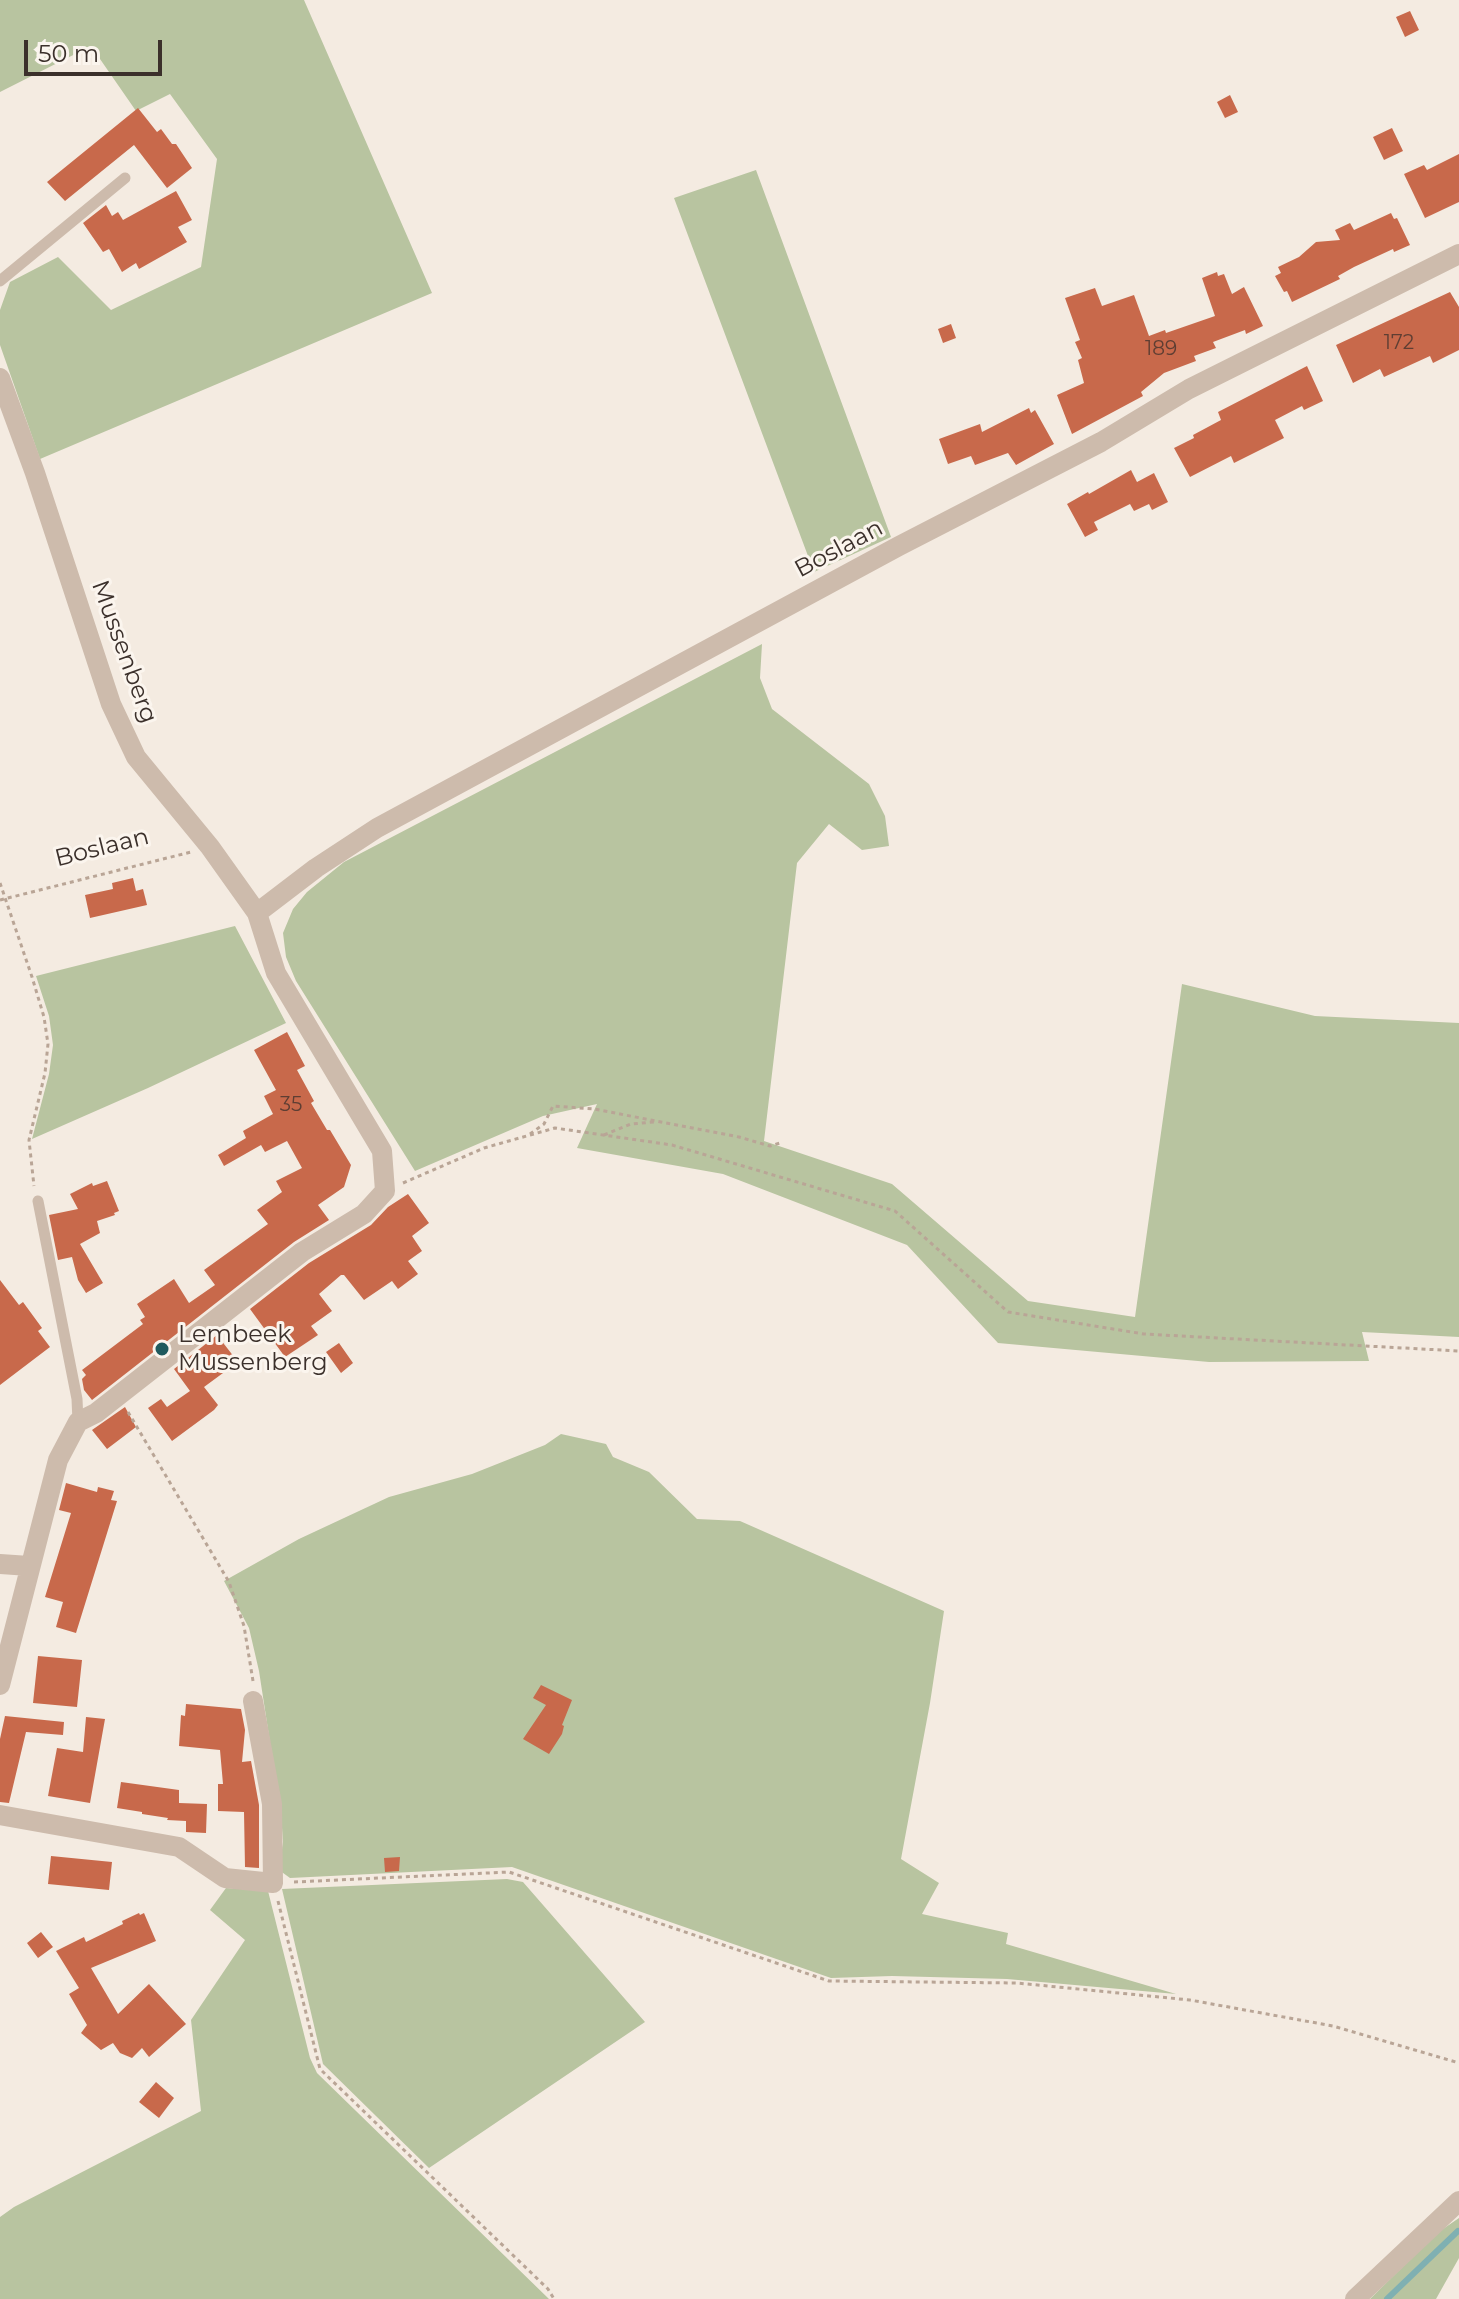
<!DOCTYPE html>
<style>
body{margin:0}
#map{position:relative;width:1459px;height:2299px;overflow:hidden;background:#f4ebe1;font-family:Montserrat,sans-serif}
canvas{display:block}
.scale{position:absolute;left:24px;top:40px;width:138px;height:36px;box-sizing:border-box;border:4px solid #3b302b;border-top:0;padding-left:10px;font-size:24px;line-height:28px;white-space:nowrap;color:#3b302b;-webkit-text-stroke:6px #fbf5ee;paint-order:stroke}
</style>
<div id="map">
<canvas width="1459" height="2299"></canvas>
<div class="scale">50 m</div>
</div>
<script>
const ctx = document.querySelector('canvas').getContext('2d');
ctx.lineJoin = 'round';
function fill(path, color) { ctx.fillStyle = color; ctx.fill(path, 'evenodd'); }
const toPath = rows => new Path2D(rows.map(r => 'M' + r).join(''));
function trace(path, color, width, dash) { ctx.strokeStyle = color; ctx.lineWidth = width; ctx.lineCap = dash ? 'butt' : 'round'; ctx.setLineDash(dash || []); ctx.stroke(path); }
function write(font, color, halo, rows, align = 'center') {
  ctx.font = font + ' Montserrat,sans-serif'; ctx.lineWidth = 6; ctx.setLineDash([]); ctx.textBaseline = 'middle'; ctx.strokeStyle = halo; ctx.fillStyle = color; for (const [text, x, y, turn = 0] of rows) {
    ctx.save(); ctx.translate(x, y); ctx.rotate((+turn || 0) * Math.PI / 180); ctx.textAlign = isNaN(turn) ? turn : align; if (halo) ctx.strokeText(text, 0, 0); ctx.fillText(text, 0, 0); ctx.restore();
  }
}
const green = toPath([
 [0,0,304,0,432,293,40,459,0,345,0,310,10,282,58,257,111,310,201,267,217,159,170,94,136,111,91,46,0,92],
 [756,170,891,537,814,572,674,198],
 [762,644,760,678,772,709,869,784,885,816,889,846,862,850,829,824,797,863,764,1141,892,1184,1028,1301,1135,1317,1182,984,1315,1016,1459,1023,1459,1337,1362,1332,1369,1361,1209,1362,998,1343,907,1245,723,1174,577,1148,597,1104,543,1116,415,1171,296,981,286,957,283,933,293,909,307,892,344,862],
 [235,926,286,1023,148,1088,32,1139,49,1074,53,1045,49,1016,36,976],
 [561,1434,606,1444,613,1457,649,1472,697,1519,740,1521,944,1611,930,1703,901,1859,939,1883,922,1914,1008,1933,1006,1944,1176,1994,1007,1979,892,1976,831,1978,512,1867,290,1878,279,1870,283,1842,281,1814,259,1671,249,1628,224,1581,299,1539,389,1497,472,1474,545,1445],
 [507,1879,523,1882,645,2022,429,2168,323,2064,282,1889],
 [226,1888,268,1891,310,2058,317,2073,549,2299,0,2299,0,2217,14,2207,201,2111,191,2020,245,1940,210,1910],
 [1459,2218,1459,2258,1436,2299,1370,2299,1437,2233]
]);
const stream = toPath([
 [1387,2299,1458,2231]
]);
const building = toPath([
 [1410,11,1419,30,1405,37,1396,17],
 [1230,95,1238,112,1225,118,1217,102],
 [138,108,157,132,161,129,172,144,176,144,192,168,167,188,134,145,65,201,47,182],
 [1392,128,1403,151,1384,160,1373,137],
 [1459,154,1459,202,1425,218,1404,174,1424,165,1427,170],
 [176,191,192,220,178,227,187,242,139,269,136,263,122,272,109,249,103,252,83,223,106,205,112,216,118,212,123,220],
 [1391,213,1394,219,1397,218,1410,245,1394,252,1393,249,1354,267,1338,276,1340,279,1292,302,1287,291,1284,292,1275,276,1281,273,1278,267,1299,257,1316,242,1340,240,1335,230,1350,223,1354,230],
 [1217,272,1218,276,1224,274,1232,294,1244,287,1263,326,1246,334,1245,330,1213,342,1216,348,1194,356,1196,361,1164,373,1141,392,1143,396,1072,434,1057,395,1084,383,1078,360,1082,358,1075,342,1080,340,1065,298,1095,288,1102,306,1134,295,1149,336,1165,330,1166,333,1215,316,1202,278],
 [1450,292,1459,307,1459,350,1433,363,1430,356,1384,377,1380,369,1353,383,1336,345],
 [951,324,956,338,943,343,938,329],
 [1307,366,1323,401,1304,410,1302,406,1275,420,1284,438,1234,463,1231,456,1190,477,1174,448,1194,438,1193,435,1221,420,1218,412],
 [1029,408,1031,413,1035,410,1054,444,1016,465,1008,453,975,465,971,456,948,464,939,439,980,424,982,432],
 [1131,470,1137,482,1154,473,1168,502,1152,510,1149,504,1134,511,1130,504,1094,522,1098,530,1085,537,1067,504,1088,492,1089,494],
 [133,878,136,891,143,889,147,905,90,918,85,895,113,889,112,883],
 [287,1032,305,1066,297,1070,314,1101,311,1103,327,1130,330,1130,351,1165,344,1187,318,1205,329,1220,294,1242,92,1400,84,1390,82,1379,86,1375,82,1370,143,1324,140,1320,145,1317,137,1304,174,1279,189,1303,215,1285,204,1270,268,1224,257,1210,282,1192,276,1181,302,1168,287,1141,265,1152,261,1145,224,1166,218,1155,246,1138,243,1131,273,1114,264,1096,276,1090,254,1050],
 [107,1181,119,1211,114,1213,115,1215,97,1221,100,1233,80,1244,103,1283,86,1293,78,1280,72,1257,58,1260,49,1215,78,1209,70,1194,92,1183,93,1186],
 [408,1194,429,1223,412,1236,422,1251,408,1261,418,1274,398,1289,392,1281,364,1300,344,1275,341,1275,319,1294,332,1311,311,1326,318,1335,285,1357,250,1309,309,1263,371,1225,388,1207],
 [0,1280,19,1305,23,1302,42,1328,38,1331,50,1347,0,1385],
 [217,1335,238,1362,204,1387,218,1405,214,1410,172,1441,148,1408,161,1399,167,1407,190,1391,174,1369],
 [339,1343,353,1363,341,1373,326,1352],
 [125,1407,136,1427,107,1449,92,1430],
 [66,1483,97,1492,98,1487,114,1491,111,1500,117,1501,76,1633,56,1627,63,1602,45,1597,71,1513,59,1510],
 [38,1656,82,1660,77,1707,33,1703],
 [541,1685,572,1700,562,1725,564,1726,562,1734,549,1754,523,1739,546,1705,533,1698],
 [186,1704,241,1709,245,1730,242,1762,251,1761,259,1805,259,1868,245,1867,244,1812,218,1811,218,1784,223,1784,220,1750,179,1746,181,1715,185,1716],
 [5,1716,64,1722,63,1735,26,1732,9,1803,0,1802,0,1739],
 [86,1717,105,1719,90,1803,48,1796,57,1748,83,1752],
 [121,1782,179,1790,179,1803,207,1804,206,1833,186,1832,186,1821,167,1820,168,1818,142,1814,142,1812,117,1808],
 [51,1856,112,1862,109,1890,48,1884],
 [400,1857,399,1871,385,1872,384,1858],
 [139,1913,140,1915,144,1913,156,1941,91,1968,118,2014,149,1984,186,2024,149,2057,142,2048,132,2058,120,2053,113,2043,101,2050,81,2033,87,2025,69,1994,79,1988,56,1951,84,1937,86,1942,123,1924,122,1921],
 [41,1932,53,1947,38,1958,27,1943],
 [156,2082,174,2098,159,2118,139,2102]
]);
const path = toPath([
 [0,883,32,977,44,1017,48,1044,45,1073,29,1140,34,1186],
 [0,900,191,852],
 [530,1134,544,1124,553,1106,594,1109,739,1137,770,1146,780,1143],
 [604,1135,631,1124,654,1122],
 [403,1183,484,1148,555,1128,672,1145,895,1211,1008,1312,1144,1334,1459,1351],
 [128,1412,229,1582,244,1626,253,1681],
 [294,1882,509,1872,829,1981,1017,1983,1190,2000,1333,2026,1459,2063],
 [278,1901,320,2069,548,2289,554,2299]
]);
const lane = toPath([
 [0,281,125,178],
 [38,1201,77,1399,78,1422]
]);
const street = toPath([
 [0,378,35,473,111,704,136,757,210,847,257,913,276,973,382,1151,385,1191,364,1214,302,1252,96,1413,78,1422,58,1460,0,1685],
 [257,913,316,868,377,828,899,546,1101,442,1189,389,1459,254],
 [0,1564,29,1566],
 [0,1815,179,1847,225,1878,273,1883,272,1804,253,1701],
 [1355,2299,1459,2201]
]);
const markers = [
 [162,1349,8,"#1f5a5e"]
];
const numberNames = [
 ["172",1399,343],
 ["189",1161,349],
 ["35",291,1105]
];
const streetNames = [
 ["Boslaan",839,549,-28],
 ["Mussenberg",124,652,70],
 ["Boslaan",102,848,-14]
];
const poiNames = [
 ["Lembeek",178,1335],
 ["Mussenberg",178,1363]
];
fill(green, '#b8c4a0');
trace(stream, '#7fb0b2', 6);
fill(building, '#c8694b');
trace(path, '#b9a596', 3, [4, 4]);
trace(lane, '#cdbbac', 11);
trace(street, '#cdbbac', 20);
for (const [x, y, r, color] of markers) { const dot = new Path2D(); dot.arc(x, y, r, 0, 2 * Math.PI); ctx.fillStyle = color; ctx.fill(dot); trace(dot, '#fbf5ee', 3); }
write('20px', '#5e3e33', null, numberNames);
write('24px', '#3b302b', '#fbf5ee', streetNames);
write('24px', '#3b302b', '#fbf5ee', poiNames, 'left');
</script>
